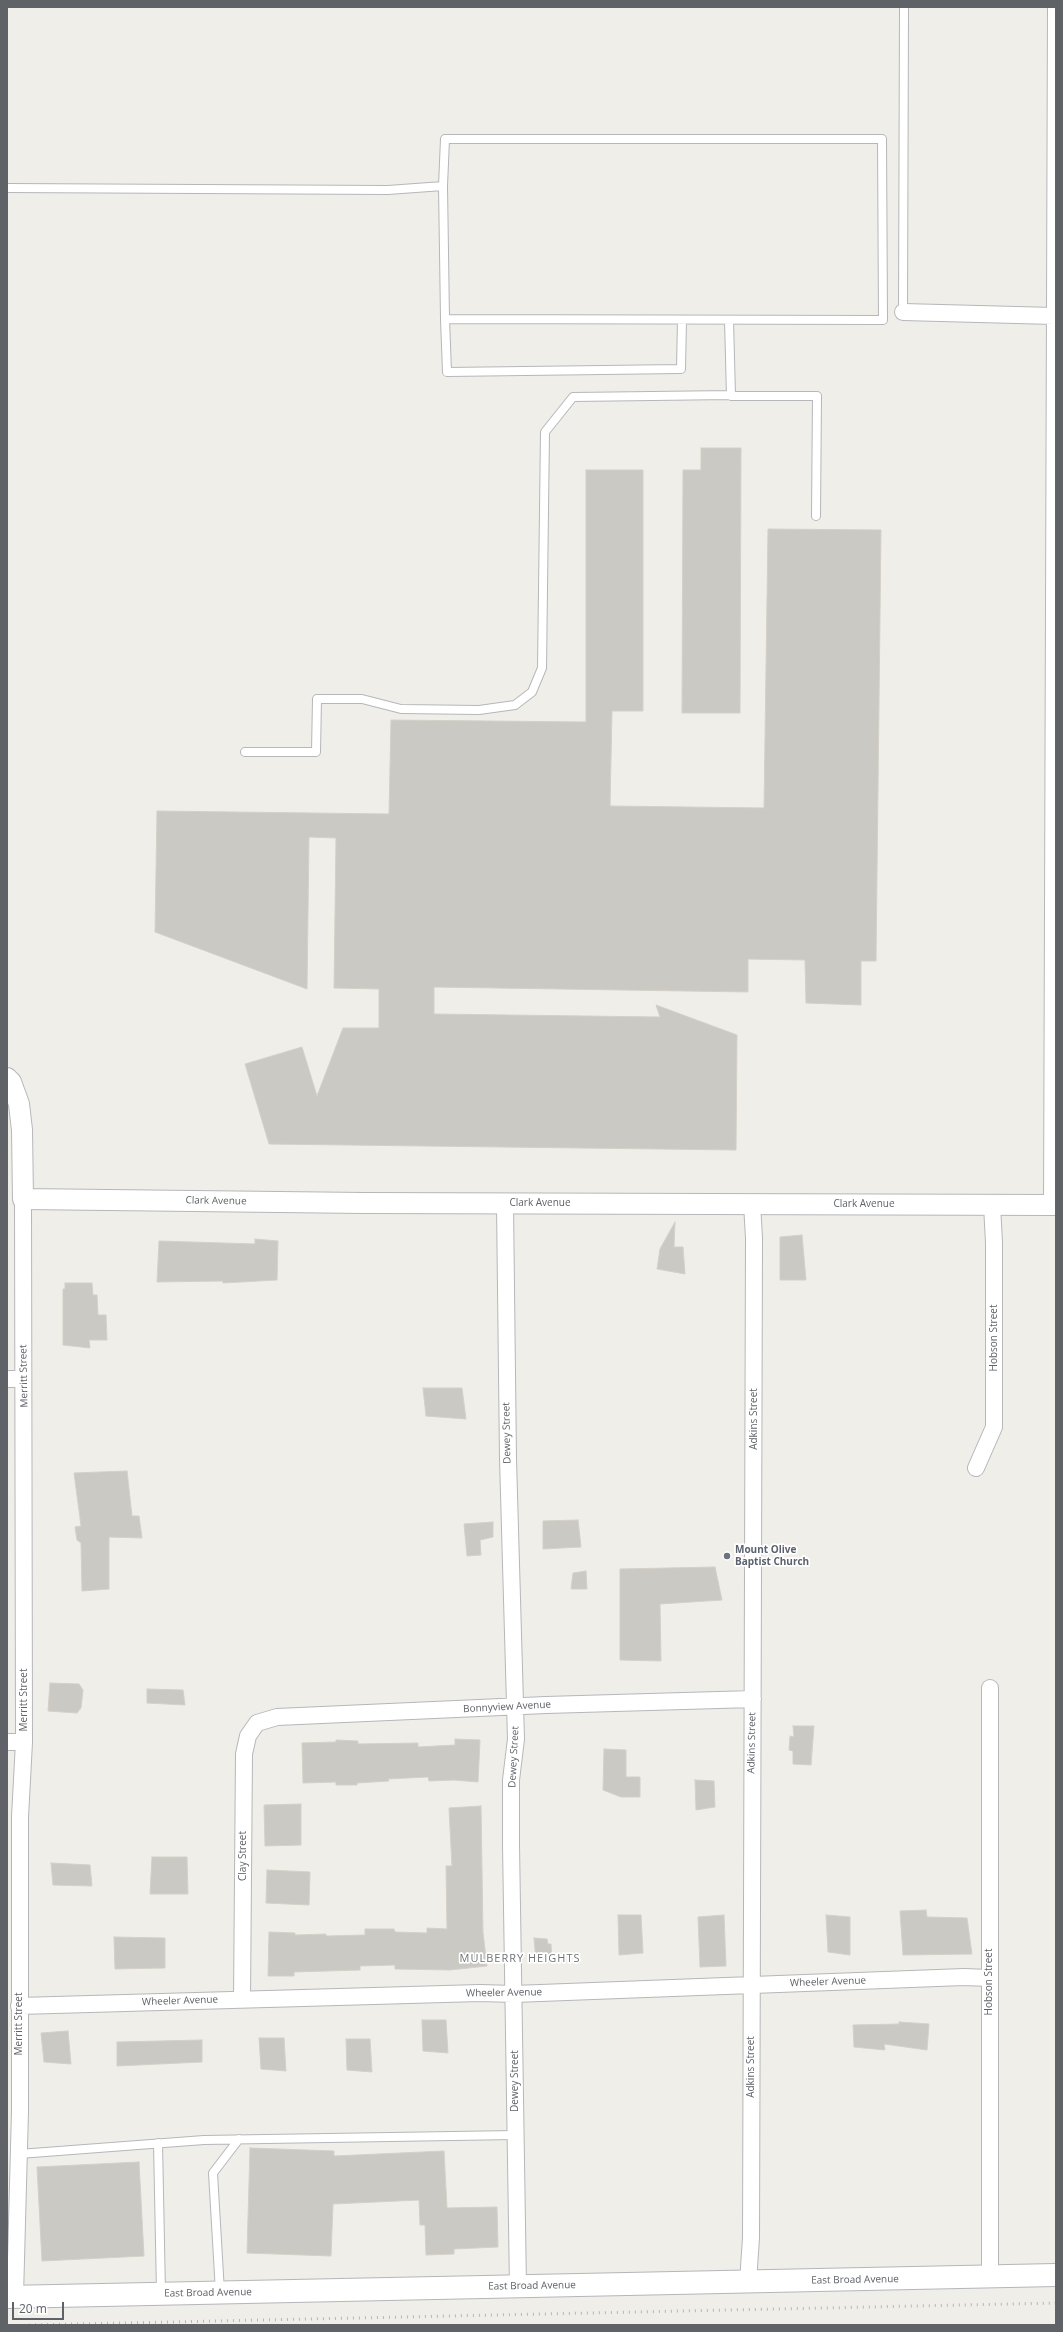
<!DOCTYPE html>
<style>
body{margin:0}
#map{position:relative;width:1063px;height:2332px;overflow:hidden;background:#f0eee8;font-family:"Open Sans",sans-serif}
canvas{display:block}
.frame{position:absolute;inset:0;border:8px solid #5f6267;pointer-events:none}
.scale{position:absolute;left:12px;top:2302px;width:52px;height:18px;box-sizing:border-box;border:2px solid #5f6267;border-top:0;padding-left:5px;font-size:12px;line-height:14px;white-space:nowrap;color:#5f6267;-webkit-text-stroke:3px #fff;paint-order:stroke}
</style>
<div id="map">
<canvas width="1063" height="2332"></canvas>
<div class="frame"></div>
<div class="scale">20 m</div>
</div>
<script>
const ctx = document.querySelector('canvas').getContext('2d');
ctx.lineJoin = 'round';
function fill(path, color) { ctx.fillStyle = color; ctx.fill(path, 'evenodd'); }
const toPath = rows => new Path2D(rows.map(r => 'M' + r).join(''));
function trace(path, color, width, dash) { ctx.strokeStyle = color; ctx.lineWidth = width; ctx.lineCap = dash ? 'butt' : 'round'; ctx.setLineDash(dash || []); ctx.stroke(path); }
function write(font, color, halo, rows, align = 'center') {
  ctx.font = font + ' "Open Sans",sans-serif'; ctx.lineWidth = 3.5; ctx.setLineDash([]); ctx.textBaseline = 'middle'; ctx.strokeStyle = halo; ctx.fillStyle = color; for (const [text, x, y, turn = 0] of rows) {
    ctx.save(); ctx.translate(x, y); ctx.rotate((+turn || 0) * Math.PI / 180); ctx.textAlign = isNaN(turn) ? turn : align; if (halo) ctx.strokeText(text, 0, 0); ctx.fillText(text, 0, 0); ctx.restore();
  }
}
const building = toPath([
 [701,448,741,448,740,713,682,713,683,470,701,470,701,448],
 [586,470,643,470,643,711,612,711,610,806,764,808,768,529,881,530,876,961,861,961,861,1005,806,1003,805,960,748,959,748,992,434,987,434,1014,660,1017,656,1005,737,1035,736,1150,269,1144,245,1064,302,1047,317,1096,343,1028,379,1028,379,989,334,988,336,838,309,837,307,989,155,932,157,811,389,814,391,720,586,722,586,470],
 [675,1222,674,1247,683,1247,685,1274,657,1269,660,1249,675,1222],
 [802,1235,806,1280,780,1280,780,1237,802,1235],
 [255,1239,278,1241,277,1280,223,1283,223,1281,157,1282,159,1241,255,1244,255,1239],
 [65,1283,92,1283,93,1295,97,1295,98,1315,106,1315,107,1340,89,1340,90,1348,63,1345,63,1289,65,1289,65,1283],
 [423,1388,462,1388,466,1419,426,1416,423,1388],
 [127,1471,132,1516,139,1516,142,1538,109,1537,109,1589,82,1591,81,1543,77,1540,75,1527,81,1526,74,1473,127,1471],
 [578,1520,581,1547,543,1549,543,1521,578,1520],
 [493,1522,493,1537,480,1540,481,1555,467,1556,464,1524,493,1522],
 [715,1567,722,1600,660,1604,661,1661,620,1660,620,1569,715,1567],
 [586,1571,587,1589,571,1589,573,1573,586,1571],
 [50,1683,79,1684,83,1690,81,1708,77,1713,48,1711,50,1683],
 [147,1689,183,1690,185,1705,147,1703,147,1689],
 [793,1726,814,1726,811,1765,793,1764,793,1751,789,1750,790,1736,794,1737,793,1726],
 [455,1739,480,1740,478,1782,454,1780,429,1781,428,1777,388,1779,389,1781,357,1783,357,1785,336,1785,336,1782,303,1783,302,1743,336,1742,336,1740,358,1741,358,1744,418,1743,418,1747,455,1745,455,1739],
 [604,1749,626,1750,626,1777,640,1777,640,1797,621,1797,603,1790,604,1749],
 [695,1780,714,1781,715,1807,696,1810,695,1780],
 [301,1804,301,1845,265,1846,264,1805,301,1804],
 [481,1806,483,1933,487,1966,450,1970,395,1969,395,1965,360,1966,360,1970,294,1972,294,1976,268,1976,269,1932,295,1933,295,1935,326,1934,326,1936,365,1935,365,1929,394,1929,395,1932,427,1933,427,1928,447,1929,446,1866,452,1866,449,1808,481,1806],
 [152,1857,187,1857,188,1894,150,1894,152,1857],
 [51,1863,90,1865,92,1886,53,1885,51,1863],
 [267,1870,310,1872,309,1905,266,1903,267,1870],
 [926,1910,927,1917,967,1918,972,1954,903,1955,900,1911,926,1910],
 [618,1915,641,1915,643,1953,619,1955,618,1915],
 [724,1915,726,1966,700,1967,698,1917,724,1915],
 [826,1915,850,1917,850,1955,828,1952,826,1915],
 [114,1937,165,1938,165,1968,115,1969,114,1937],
 [534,1938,547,1939,548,1944,551,1944,552,1962,536,1962,534,1938],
 [422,2020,446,2020,448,2053,423,2051,422,2020],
 [899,2022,929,2024,927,2050,884,2044,885,2050,854,2047,853,2025,899,2024,899,2022],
 [68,2031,71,2064,44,2062,41,2033,68,2031],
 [259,2038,284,2038,286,2071,261,2069,259,2038],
 [346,2039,370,2039,372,2072,347,2070,346,2039],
 [202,2040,202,2062,117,2066,117,2042,202,2040],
 [250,2148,334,2151,334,2156,444,2151,447,2208,497,2207,498,2247,454,2249,454,2254,426,2255,425,2225,420,2225,419,2200,333,2204,331,2256,247,2253,250,2148],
 [139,2162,144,2256,42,2261,37,2167,139,2162]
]);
const service = toPath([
 [7,188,388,190,443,186],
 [903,312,904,7],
 [445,319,883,320,882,139,445,139,443,186,445,319,447,372,681,369,682,320],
 [729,320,731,396,817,396,816,516],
 [245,752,316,752,317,699,362,699,401,709,479,710,515,705,532,692,542,668,545,432,573,397,731,395],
 [158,2143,161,2293],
 [19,2154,204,2140,515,2135],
 [220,2292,213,2173,239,2139]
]);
const minor = toPath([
 [903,312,1054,316],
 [505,1204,508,1459,516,1739,511,1780,511,1844,518,2287],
 [1052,1206,1056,7],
 [7,1379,23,1379],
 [976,1468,994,1427,994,1243,992,1205],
 [990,1688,990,2277],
 [7,1742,24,1742],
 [242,1999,244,1754,248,1736,257,1723,277,1717,546,1705,753,1699],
 [19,2006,480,1993,514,1994,964,1977,989,1978],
 [748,2282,751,2238,754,1238,752,1204],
 [15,2296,20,2111,20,1817,24,1742,23,1199]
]);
const tertiary = toPath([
 [7,1078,11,1082,19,1104,22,1130,23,1199,364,1203,1056,1205]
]);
const secondary = toPath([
 [7,2297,1056,2275]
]);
const rail = toPath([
 [29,2325,1056,2303]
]);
const markers = [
 [727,1556,4,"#6b7280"]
];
const streetNames = [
 ["Clark Avenue",216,1201,1],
 ["Clark Avenue",540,1203],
 ["Clark Avenue",864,1204],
 ["Hobson Street",994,1338,-90],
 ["Merritt Street",24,1376,-91],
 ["Adkins Street",754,1419,-90],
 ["Dewey Street",507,1433,-91],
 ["Merritt Street",24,1700,-90],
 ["Bonnyview Avenue",507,1707,-3],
 ["Adkins Street",752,1743,-89],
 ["Dewey Street",514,1757,-87],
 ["Clay Street",243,1856,-90],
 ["Wheeler Avenue",828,1982,-2],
 ["Hobson Street",989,1982,-90],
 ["Wheeler Avenue",504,1993,-1],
 ["Wheeler Avenue",180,2001,-2],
 ["Merritt Street",19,2024,-90],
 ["Adkins Street",751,2067,-90],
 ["Dewey Street",515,2081,-90],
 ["East Broad Avenue",855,2280,-1],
 ["East Broad Avenue",532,2286,-1],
 ["East Broad Avenue",208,2293,-1]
];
const worshipNames = [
 ["Mount Olive",735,1550],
 ["Baptist Church",735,1562]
];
const neighbourhoodNames = [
 ["MULBERRY HEIGHTS",520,1959]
];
fill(building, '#cbc9c4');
trace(building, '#d4d0c7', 1);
trace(service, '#b5b7bb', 10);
trace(minor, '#b5b7bb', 18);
trace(tertiary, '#b5b7bb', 22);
trace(secondary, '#b4b6bb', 24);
trace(service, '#fff', 8);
trace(minor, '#fff', 16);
trace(tertiary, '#fff', 20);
trace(secondary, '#fff', 22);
trace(rail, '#b5b6b7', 3, [1, 5]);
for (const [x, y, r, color] of markers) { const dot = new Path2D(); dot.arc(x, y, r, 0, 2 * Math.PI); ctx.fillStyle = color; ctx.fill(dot); trace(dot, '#fff', 1.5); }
write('10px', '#5f6267', '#fff', streetNames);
write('bold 10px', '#5b616d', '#fff', worshipNames, 'left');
ctx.letterSpacing = '1px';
write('11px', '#707478', '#fff', neighbourhoodNames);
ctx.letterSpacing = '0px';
</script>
